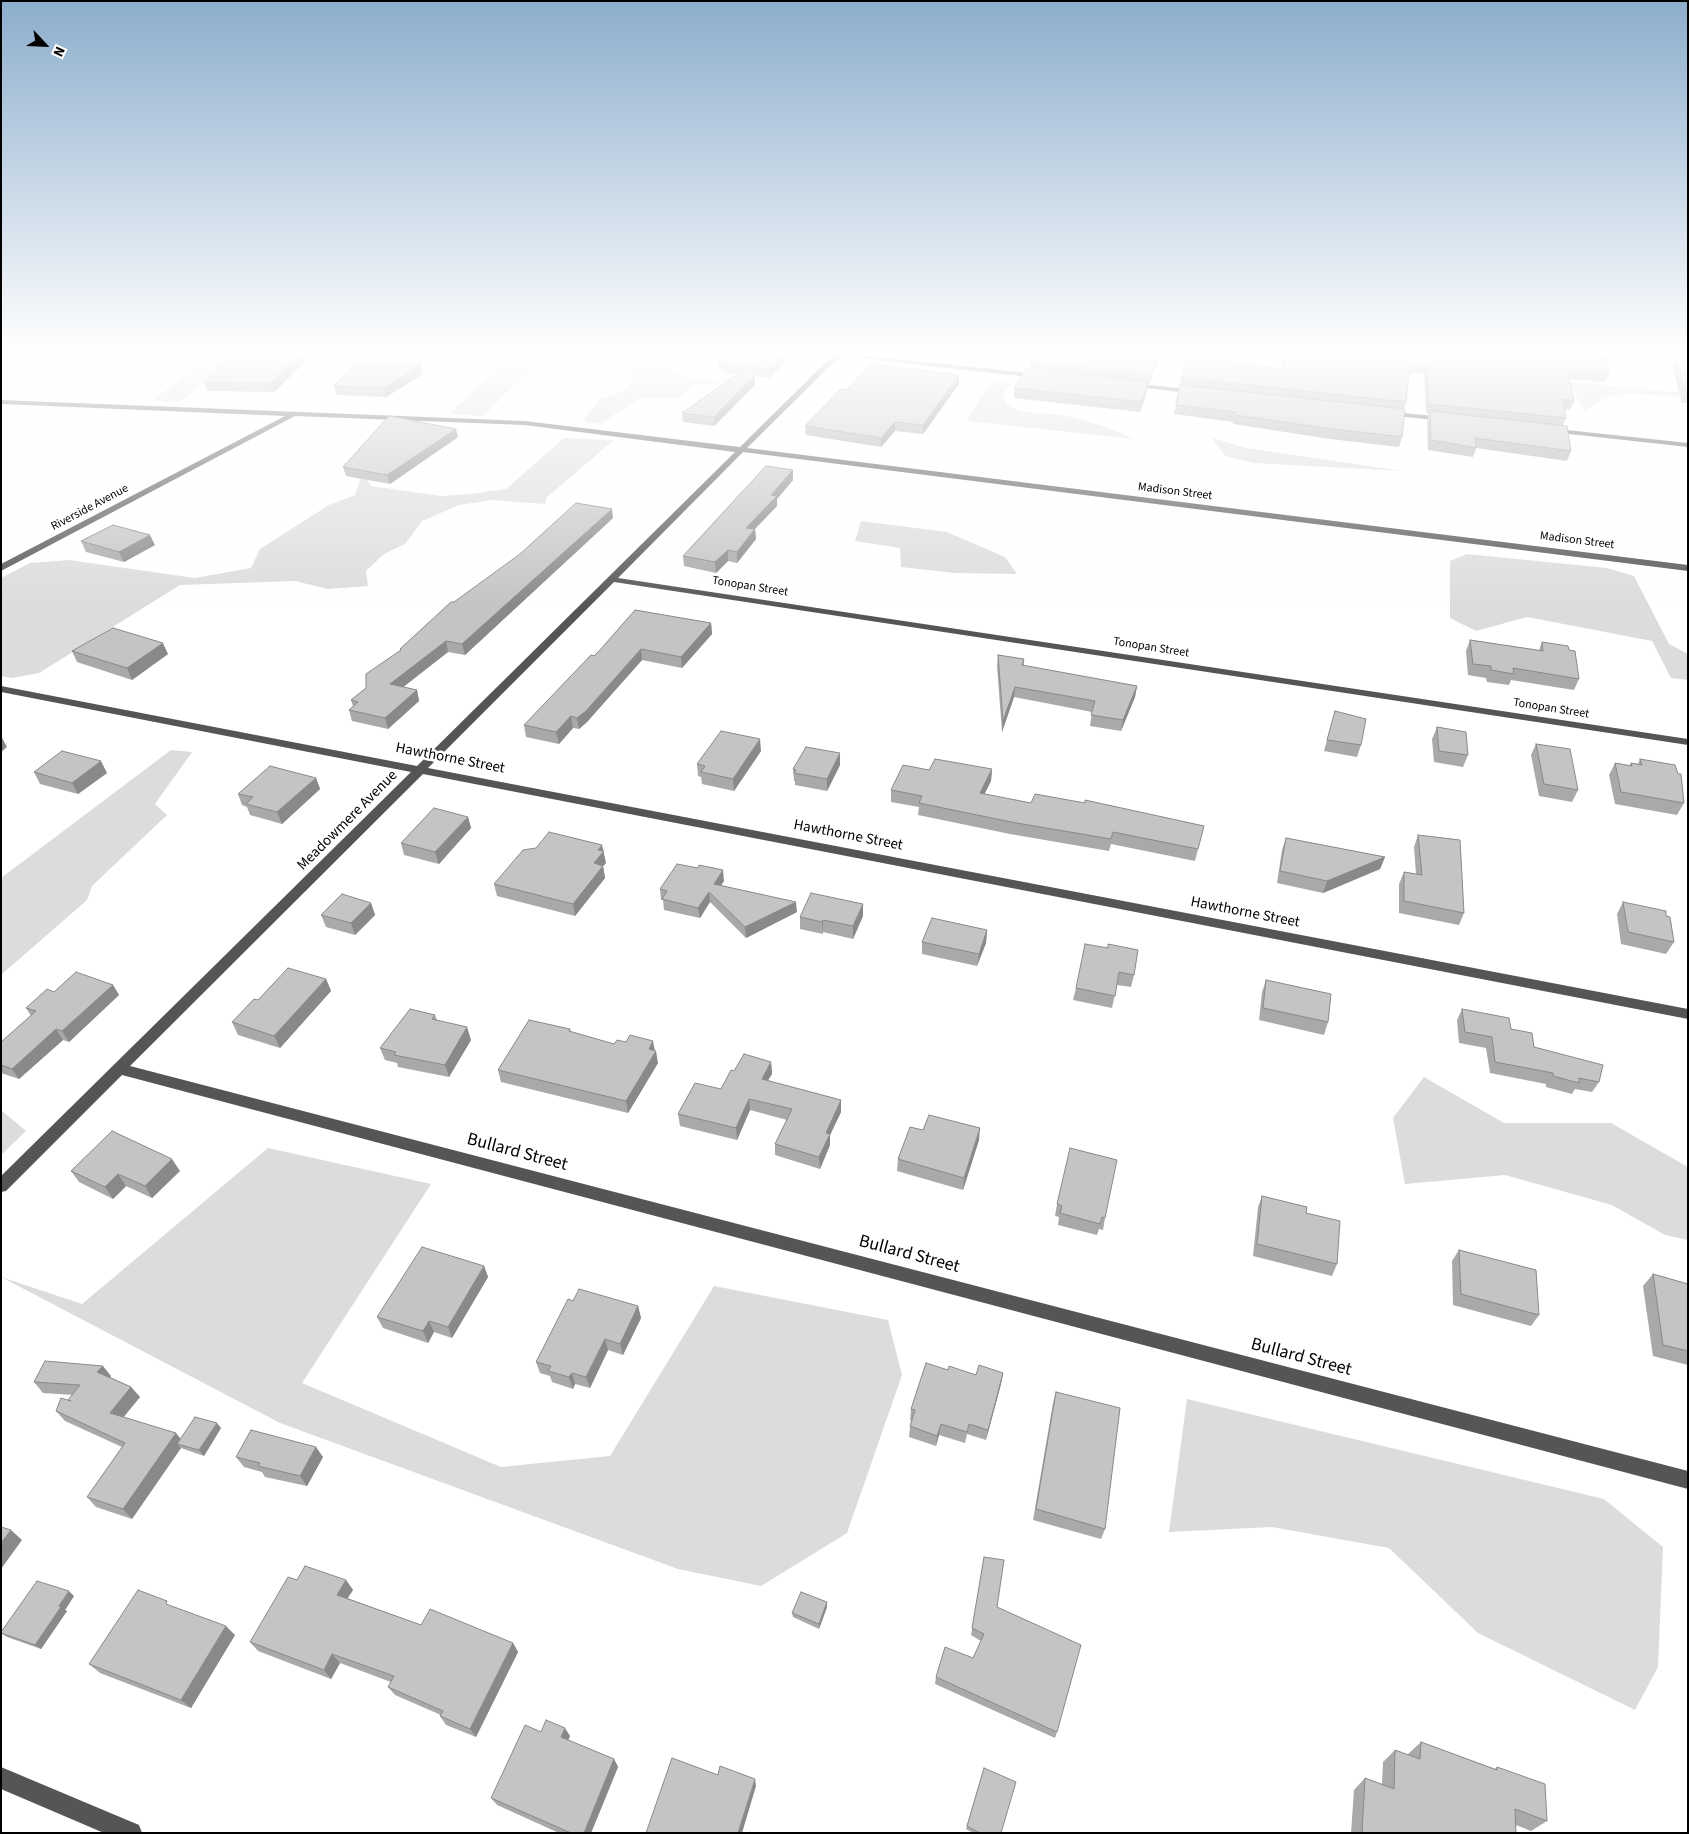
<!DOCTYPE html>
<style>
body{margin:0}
#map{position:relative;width:1689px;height:1834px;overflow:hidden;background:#fff;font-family:"Source Sans 3",sans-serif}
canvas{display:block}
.frame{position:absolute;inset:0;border:2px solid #000;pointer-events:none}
.north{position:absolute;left:20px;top:20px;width:50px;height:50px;-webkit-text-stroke:4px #fff;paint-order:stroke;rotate:115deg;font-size:14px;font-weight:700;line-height:20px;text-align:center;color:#000}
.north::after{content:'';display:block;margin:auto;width:18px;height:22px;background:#000;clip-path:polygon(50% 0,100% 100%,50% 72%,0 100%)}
</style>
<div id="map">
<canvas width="1689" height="1834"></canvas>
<div class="frame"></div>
<div class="north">N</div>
</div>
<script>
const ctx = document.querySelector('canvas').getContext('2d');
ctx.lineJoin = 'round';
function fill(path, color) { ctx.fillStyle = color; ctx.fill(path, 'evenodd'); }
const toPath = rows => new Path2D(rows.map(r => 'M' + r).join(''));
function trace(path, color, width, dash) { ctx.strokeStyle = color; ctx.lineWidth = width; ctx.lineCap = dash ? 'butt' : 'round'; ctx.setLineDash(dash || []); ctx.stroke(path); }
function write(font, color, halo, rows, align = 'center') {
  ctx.font = font + ' "Source Sans 3",sans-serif'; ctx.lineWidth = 5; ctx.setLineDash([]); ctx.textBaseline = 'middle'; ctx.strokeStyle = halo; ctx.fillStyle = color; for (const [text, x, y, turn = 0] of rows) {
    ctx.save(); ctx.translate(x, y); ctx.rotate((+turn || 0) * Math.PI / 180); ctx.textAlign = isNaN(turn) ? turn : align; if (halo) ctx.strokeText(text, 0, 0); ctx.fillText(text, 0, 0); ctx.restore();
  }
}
const green = toPath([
 [23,350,96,350,46,366,1,371,1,364],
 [149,350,345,350,366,353,357,366,346,368,337,360,242,351,182,401,164,402,154,399,216,353],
 [672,350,691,350,668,369,678,375,725,382,694,385,677,398,640,398,600,424,583,421,600,399,623,391,634,379,629,363,626,362,659,360],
 [874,350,1009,350,1002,367],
 [544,356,482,417,450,413,511,357],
 [991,380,1010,384,1003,394,1007,405,1023,412,1064,415,1104,426,1134,439,967,421],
 [1568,382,1688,393,1688,398,1628,393,1603,399,1585,411],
 [564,438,614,440,547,497,545,504,493,500,459,505,422,521,405,544,384,554,366,571,368,586,328,589,295,581,180,585,39,673,12,678,1,676,1,578,30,563,69,560,195,578,251,568,260,549,329,505,355,495,360,480,343,463,358,463,371,486,441,496,470,494,506,489],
 [1212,438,1246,448,1403,471,1253,463,1225,456],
 [861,521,947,532,1005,557,1017,574,955,573,901,567,900,548,855,541],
 [1467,554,1607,568,1634,576,1669,644,1688,654,1688,680,1671,678,1652,641,1527,617,1476,631,1450,618,1450,561],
 [171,750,192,752,155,804,167,815,92,886,87,900,1,975,1,878],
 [1424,1077,1504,1123,1611,1123,1688,1167,1688,1240,1665,1235,1612,1205,1505,1175,1405,1184,1393,1118],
 [1,1110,26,1131,1,1155],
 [268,1148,431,1184,302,1383,501,1467,610,1456,714,1286,888,1320,902,1375,847,1533,761,1586,678,1569,280,1423,1,1277,82,1304],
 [1187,1399,1604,1499,1663,1547,1658,1667,1635,1710,1478,1633,1389,1548,1272,1527,1169,1532]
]);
const minor = toPath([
 [838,350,845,350,843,353,1039,374,1042,376,1039,378,840,356,747,448,1688,565,1688,571,743,452,618,578,1688,739,1688,745,614,582,428,768,1688,1009,1688,1019,423,774,130,1066,1688,1471,1688,1489,122,1075,6,1191,1,1192,1,1176,411,772,1,692,1,686,417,766,735,452,525,425,295,416,1,571,1,564,285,416,1,404,1,400,525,421,740,447,838,350],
 [1662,350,1688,350,1688,354,1665,352,1662,350],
 [1131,383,1196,390,1199,392,1196,394,1129,386,1128,385,1131,383],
 [1384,411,1444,417,1448,419,1444,421,1387,415,1383,413,1384,411],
 [1548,428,1688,443,1688,447,1551,432,1547,430,1548,428],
 [1,1767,139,1825,142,1833,104,1833,1,1789,1,1767]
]);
const wall = toPath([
 [1026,350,1130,350,1158,353,1157,362,1149,384,1148,384,1147,391,1140,412,1014,398,1014,388,1029,369,1029,362,1033,356,1026,356],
 [1187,350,1234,350,1226,361,1282,369,1285,350,1607,350,1609,357,1606,365,1609,373,1605,382,1569,379,1574,401,1570,410,1564,409,1566,418,1563,425,1571,451,1567,461,1476,448,1473,457,1428,450,1427,421,1429,414,1426,413,1424,373,1409,373,1406,402,1404,409,1402,437,1399,447,1330,439,1233,424,1233,422,1174,414],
 [1683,350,1688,350,1688,403,1682,403,1672,366,1676,357,1682,357,1681,355],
 [303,352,306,361,274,392,207,391,204,382],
 [794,354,769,378,755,376,755,385,714,426,683,422,682,413,738,374,724,372,723,370,718,369,718,362],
 [421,365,423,374,386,397,337,395,334,386],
 [959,375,959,384,923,434,895,431,881,447,806,435,805,426,847,390],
 [458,437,390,484,346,476,343,467],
 [793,470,793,480,777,499,777,506,755,529,756,539,737,563,728,561,716,573,684,566,683,556],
 [613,518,465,655,448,652,403,687,417,690,419,701,388,729,352,721,349,710,353,706,351,700,366,688,400,651,400,649,454,602],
 [81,541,155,545,124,562,86,552],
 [711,623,712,634,682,668,642,660,587,722,579,729,573,728,559,744,526,737,524,725,594,656],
 [1470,640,1539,650,1542,642,1569,650,1579,679,1574,690,1511,680,1509,685,1487,682,1486,678,1468,675,1466,651],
 [72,651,168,654,132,680,77,662],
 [998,655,1024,659,1024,666,1137,686,1135,697,1121,731,1090,726,1092,712,1014,697,1002,732,997,666],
 [1335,711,1361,745,1357,757,1324,751],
 [1437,727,1468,755,1463,767,1434,762,1432,739],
 [1536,744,1578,790,1572,802,1539,796,1531,755],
 [761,751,734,791,702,784,701,777,698,776,697,764],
 [1640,759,1684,803,1677,815,1615,804,1609,775,1615,763,1629,766,1631,763,1638,764],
 [840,765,827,791,795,785,795,781,794,781,793,769],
 [992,769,991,781,984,794,1198,849,1195,861,1111,844,1109,851,1010,834,918,815,919,807,891,802,891,790,929,770],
 [34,772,107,773,78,794,40,784],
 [316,778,320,789,282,824,250,815,247,807,242,805,238,794],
 [468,817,471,828,439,864,404,855,401,843],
 [1418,835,1464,913,1459,925,1399,913,1399,884,1404,872,1416,874,1414,847],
 [1286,838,1385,857,1380,869,1323,893,1277,883,1282,850],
 [603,851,606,863,603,866,605,878,575,916,497,896,494,884],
 [724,881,720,886,797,912,746,938,710,902,700,918,664,910,663,900,661,900,660,889],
 [1623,902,1666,916,1674,942,1666,954,1621,944,1617,914],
 [371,903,375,915,355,935,326,927,321,915],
 [863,916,853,939,823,932,823,934,800,929,800,917],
 [987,930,986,943,977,966,922,954,922,942],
 [1108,948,1134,975,1131,987,1117,985,1112,1008,1073,1000,1076,988],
 [326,979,331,991,280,1048,238,1035,232,1022,258,1000],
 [1266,980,1328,1022,1324,1035,1259,1020,1262,992],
 [113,985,119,995,69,1042,63,1040,19,1079,1,1073,1,1042,31,1016,26,1008,54,992],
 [1462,1009,1511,1029,1534,1047,1599,1082,1592,1092,1575,1089,1572,1094,1546,1087,1546,1084,1490,1073,1486,1048,1459,1043,1457,1020],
 [435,1015,437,1020,471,1040,449,1077,398,1067,397,1063,385,1060,380,1048],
 [570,1029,571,1032,614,1044,658,1063,628,1113,501,1082,498,1070],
 [771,1062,772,1074,768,1080,841,1112,830,1135,830,1145,820,1169,775,1155,775,1144,787,1120,750,1110,737,1140,680,1126,678,1114,721,1089,734,1071],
 [923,1130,979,1140,963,1190,897,1171,898,1159],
 [71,1171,180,1171,152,1198,126,1186,113,1199,79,1182],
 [1262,1196,1306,1213,1337,1264,1332,1276,1253,1256,1258,1207],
 [1057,1204,1105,1218,1103,1230,1099,1229,1097,1235,1058,1225,1059,1217,1055,1216],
 [1459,1250,1539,1315,1531,1326,1453,1305,1452,1261],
 [484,1266,488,1277,452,1338,434,1332,428,1343,383,1328,377,1317],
 [1653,1274,1688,1284,1688,1365,1653,1356,1643,1286],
 [573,1301,638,1306,641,1318,623,1355,608,1350,590,1388,575,1384,573,1389,552,1382,550,1376,540,1373,536,1362],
 [948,1370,976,1375,1003,1373,1001,1384,986,1440,967,1434,965,1443,939,1435,936,1446,909,1437,910,1426,912,1421,910,1420,911,1409],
 [111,1376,110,1377,131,1387,140,1397,124,1417,180,1439,221,1428,204,1456,181,1448,132,1519,96,1507,87,1497,122,1447,65,1421,56,1411,69,1400,73,1395,43,1393,34,1382],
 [1056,1392,1105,1529,1101,1539,1033,1520,1053,1403],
 [236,1457,323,1457,307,1486,265,1477,262,1472,244,1467],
 [984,1557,997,1607,1057,1732,1055,1738,935,1684,936,1677,973,1658,981,1641,971,1635],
 [297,1580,346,1580,353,1590,347,1598,421,1625,513,1643,518,1652,476,1737,446,1725,440,1716,441,1715,395,1695,388,1687,391,1682,340,1663,331,1679,258,1651,250,1642],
 [74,1596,65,1610,67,1611,41,1649,7,1637,1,1633],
 [827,1602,827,1607,819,1629,793,1617,792,1613],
 [172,1606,235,1635,191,1708,100,1673,89,1664],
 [541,1732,570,1736,568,1740,614,1759,618,1767,591,1833,559,1833,497,1805,491,1798],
 [1421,1742,1495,1769,1497,1767,1547,1821,1531,1831,1516,1825,1516,1833,1351,1833,1354,1790,1365,1778,1382,1784,1383,1762,1395,1750,1408,1755,1408,1754],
 [984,1768,1001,1833,973,1833,966,1829]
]);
const shadedWall = toPath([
 [790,350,794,350,794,354,769,378,769,370],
 [1229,350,1234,350,1220,369,1221,360],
 [303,352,306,361,274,392,271,383],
 [1158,353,1157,362,1149,384,1151,375],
 [421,365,423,374,386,397,384,388],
 [755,375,755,385,714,426,714,417],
 [959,375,959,384,923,434,923,425],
 [1148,382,1147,391,1140,412,1142,402],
 [895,422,895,431,881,447,881,438],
 [456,429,458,437,390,484,387,475],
 [793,470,793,480,777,499,777,506,746,538,746,528,771,495],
 [612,509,613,518,465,655,462,644],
 [755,529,756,539,737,563,737,552],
 [150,535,155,545,124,562,119,552],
 [728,550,728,561,716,573,715,562],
 [711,623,712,634,682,668,681,657],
 [446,641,448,652,393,695,390,684],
 [163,643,168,654,132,680,127,668],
 [641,649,642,660,587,722,579,729,577,718],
 [1137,686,1135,697,1121,731,1123,720],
 [1015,687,1014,697,1002,732,1003,721],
 [417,690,419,701,388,729,385,718],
 [571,716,573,728,559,744,556,732],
 [1,736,7,747,1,752],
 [760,739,761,751,734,791,733,779],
 [840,753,840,765,827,791,827,779],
 [101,761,107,773,78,794,72,783],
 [992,769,991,781,979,805,980,793],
 [316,778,320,789,282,824,277,812],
 [468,817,471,828,439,864,435,852],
 [602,845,606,863,603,866,605,878,575,916,573,904,594,863,598,850],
 [1385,857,1380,869,1323,893,1327,881],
 [723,870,724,881,715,895,714,884],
 [709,892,710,902,700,918,698,908],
 [796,902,797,912,746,938,745,927],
 [371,903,375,915,355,935,351,923],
 [863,904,863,916,853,939,853,926],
 [823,920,823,934,822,922],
 [987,930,986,943,977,966,979,954],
 [326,979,331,991,280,1048,274,1036],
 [113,985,119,995,69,1042,62,1031],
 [467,1027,471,1040,449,1077,445,1065],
 [56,1029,63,1040,19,1079,12,1069],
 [653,1041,655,1052,656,1051,658,1063,628,1113,626,1101,649,1049],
 [771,1062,772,1074,762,1090,762,1079],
 [749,1099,750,1110,737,1140,736,1128],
 [841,1100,841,1112,830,1135,830,1145,820,1169,819,1157,826,1133],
 [980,1128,979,1140,963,1190,964,1178],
 [172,1159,180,1171,152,1198,145,1186],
 [118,1174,126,1186,113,1199,105,1187],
 [484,1266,488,1277,452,1338,448,1327],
 [638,1306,641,1318,623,1355,620,1344],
 [429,1321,434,1332,428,1343,423,1331],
 [605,1339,608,1350,590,1388,586,1377],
 [103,1366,111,1376,106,1382,97,1372],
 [572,1373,575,1384,573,1389,569,1377],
 [1003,1373,1001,1384,986,1440,988,1430],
 [131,1387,140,1397,118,1423,110,1413],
 [217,1423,221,1428,204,1456,199,1450],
 [941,1424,939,1435,936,1446,937,1436],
 [176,1433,184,1443,177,1444,181,1448,132,1519,123,1509],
 [316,1447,323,1457,307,1486,300,1476],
 [11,1530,22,1540,1,1569,1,1543],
 [346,1580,353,1590,344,1604,337,1595],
 [69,1591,74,1596,65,1610,67,1611,41,1649,35,1645,59,1606],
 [827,1602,827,1607,819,1629,819,1624],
 [226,1626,235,1635,191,1708,181,1700],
 [513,1643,518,1652,476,1737,470,1729],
 [332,1654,340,1663,331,1679,324,1670],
 [565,1728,570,1736,566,1745,561,1737],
 [614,1759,618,1767,591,1833,584,1833],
 [755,1779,756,1786,742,1833,738,1833]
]);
const building = toPath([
 [237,350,239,350,303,352,271,383,204,382,237,350],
 [731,350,790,350,769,370,723,364,725,362,718,362,731,350],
 [1036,350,1130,350,1158,353,1151,375,1029,362,1036,350],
 [1187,350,1229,350,1221,360,1282,369,1286,350,1607,350,1609,357,1602,356,1609,373,1567,369,1574,401,1563,399,1566,418,1429,404,1427,364,1410,364,1406,402,1182,378,1187,350],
 [1676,357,1688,358,1688,394,1686,394,1676,357],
 [358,362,421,365,384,388,334,386,358,362],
 [870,364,959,375,923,425,895,422,881,438,805,426,841,389,847,390,870,364],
 [747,367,755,375,714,417,682,413,747,367],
 [1026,369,1148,382,1142,402,1014,388,1026,369],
 [1180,385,1405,409,1402,437,1333,429,1235,415,1235,412,1176,405,1180,385],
 [1430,411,1567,426,1571,451,1475,438,1476,448,1431,440,1430,411],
 [389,416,456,429,387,475,343,467,389,416],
 [766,466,793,470,771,495,777,496,746,528,755,529,737,552,728,550,715,562,683,556,766,466],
 [576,503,612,509,462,644,446,641,390,684,417,690,385,718,349,710,358,702,351,700,366,688,366,674,401,650,400,649,451,602,454,602,520,554,576,503],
 [113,525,150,535,119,552,81,541,113,525],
 [635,610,711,623,681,657,641,649,586,711,577,718,571,716,556,732,524,725,591,655,594,656,600,650,635,610],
 [113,628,163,643,127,668,72,651,113,628],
 [1470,640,1543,651,1542,642,1568,646,1569,650,1575,651,1579,679,1513,668,1514,674,1491,670,1491,666,1473,664,1470,640],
 [998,655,1024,659,1022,665,1137,686,1123,720,1091,715,1095,701,1015,687,1003,721,998,655],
 [1335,711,1366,719,1361,745,1327,740,1335,711],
 [1437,727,1466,732,1468,755,1439,751,1437,727],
 [721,731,760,739,733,779,701,772,705,766,697,764,721,731],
 [1536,744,1570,749,1578,790,1544,784,1536,744],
 [806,747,840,753,827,779,794,773,796,770,793,769,806,747],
 [62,751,101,761,72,783,34,772,62,751],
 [935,759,992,769,980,793,1031,803,1035,794,1085,803,1085,800,1204,826,1198,849,1113,832,1111,839,1011,822,919,803,922,796,891,790,903,765,929,770,935,759],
 [1640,759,1675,765,1678,774,1681,774,1684,803,1621,792,1615,763,1632,766,1631,763,1642,765,1640,759],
 [270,766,316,778,277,812,246,804,253,797,238,794,270,766],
 [434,808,468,817,435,852,401,843,434,808],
 [549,832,602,845,598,850,604,851,594,863,603,866,573,904,494,884,523,850,536,848,549,832],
 [1418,835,1460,840,1464,913,1404,901,1404,872,1422,875,1418,835],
 [1286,838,1385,857,1327,881,1280,871,1286,838],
 [677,864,698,868,699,865,723,870,714,884,796,902,745,927,709,892,698,908,662,899,667,891,660,889,677,864],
 [811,893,863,904,853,926,823,920,822,922,800,917,811,893],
 [342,894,371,903,351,923,321,915,342,894],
 [1623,902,1666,911,1666,916,1670,917,1674,942,1628,932,1623,902],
 [932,918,987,930,979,954,922,942,932,918],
 [1085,944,1108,948,1108,944,1138,950,1134,975,1119,972,1115,996,1076,988,1085,944],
 [288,968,326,979,274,1036,232,1022,254,999,258,1000,288,968],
 [76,972,113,985,62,1031,56,1029,12,1069,1,1065,1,1042,36,1011,26,1008,47,989,54,992,76,972],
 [1266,980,1331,994,1328,1022,1263,1008,1266,980],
 [410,1009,435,1015,432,1019,467,1027,445,1065,394,1055,396,1052,380,1048,410,1009],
 [1462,1009,1509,1018,1511,1029,1532,1033,1534,1047,1603,1065,1599,1082,1579,1078,1579,1083,1553,1076,1553,1073,1495,1062,1492,1037,1465,1032,1462,1009],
 [529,1020,570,1029,569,1031,614,1044,617,1040,626,1042,630,1035,653,1041,649,1049,656,1051,626,1101,498,1070,529,1020],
 [744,1054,771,1062,762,1079,841,1100,826,1133,830,1134,819,1157,775,1144,792,1109,749,1099,736,1128,678,1114,695,1083,721,1089,731,1070,734,1071,744,1054],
 [929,1115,980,1128,964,1178,898,1159,910,1127,923,1130,929,1115],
 [112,1131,172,1159,145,1186,118,1174,105,1187,71,1171,112,1131],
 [1070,1148,1117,1160,1105,1218,1102,1217,1100,1224,1060,1213,1062,1206,1057,1204,1070,1148],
 [1262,1196,1307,1207,1306,1213,1340,1221,1337,1264,1257,1244,1262,1196],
 [422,1247,484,1266,448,1327,429,1321,423,1331,377,1317,422,1247],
 [1459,1250,1536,1270,1539,1315,1461,1294,1459,1250],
 [1653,1274,1688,1284,1688,1351,1663,1345,1653,1274],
 [579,1289,638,1306,620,1344,605,1339,586,1377,572,1373,569,1377,548,1371,551,1366,536,1362,568,1299,573,1301,579,1289],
 [45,1361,103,1366,97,1372,131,1387,110,1413,176,1433,123,1509,87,1497,125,1443,56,1411,61,1398,71,1401,68,1400,80,1385,34,1382,45,1361],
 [926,1363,948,1370,949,1366,976,1375,979,1365,1003,1373,988,1430,969,1424,967,1432,941,1424,937,1436,910,1426,915,1410,911,1409,926,1363],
 [1056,1392,1120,1408,1105,1529,1036,1509,1056,1392],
 [195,1417,217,1423,199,1450,177,1444,195,1417],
 [251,1430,316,1447,300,1476,258,1466,260,1463,236,1457,251,1430],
 [1,1527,11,1530,1,1543,1,1527],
 [984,1557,1004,1560,997,1607,1081,1645,1057,1732,936,1677,945,1647,973,1658,984,1634,972,1628,984,1557],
 [305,1566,346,1580,337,1595,421,1625,430,1609,513,1643,470,1729,440,1716,443,1711,388,1687,394,1676,332,1654,324,1670,250,1642,288,1577,297,1580,305,1566],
 [37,1581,69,1591,59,1606,61,1607,35,1645,1,1633,1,1632,37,1581],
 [138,1590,167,1601,166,1604,226,1626,181,1700,89,1664,138,1590],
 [801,1592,827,1602,819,1624,792,1613,801,1592],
 [546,1720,565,1728,561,1737,614,1759,584,1833,571,1833,491,1798,525,1725,541,1732,546,1720],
 [1421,1742,1497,1770,1497,1767,1545,1784,1547,1821,1515,1809,1516,1833,1362,1833,1365,1778,1394,1789,1395,1750,1420,1759,1421,1742],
 [672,1758,718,1775,720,1766,755,1779,738,1833,646,1833,672,1758],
 [984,1768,1016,1782,1001,1833,980,1833,967,1826,984,1768]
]);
const farStreetnames = [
 ["Madison Street",1175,492,7],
 ["Riverside Avenue",90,508,-28],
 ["Madison Street",1577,541,7],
 ["Tonopan Street",750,587,9],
 ["Tonopan Street",1151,648,9],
 ["Tonopan Street",1551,709,9]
];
const streetNames = [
 ["Hawthorne Street",450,759,11],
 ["Meadowmere Avenue",348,821,-45],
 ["Hawthorne Street",848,836,11],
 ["Hawthorne Street",1245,913,11]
];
const nearStreetnames = [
 ["Bullard Street",517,1153,15],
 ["Bullard Street",909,1255,15],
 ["Bullard Street",1301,1358,15]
];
fill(green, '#dcdcdc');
fill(minor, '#555');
fill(wall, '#a9a9a9');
fill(shadedWall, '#898989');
fill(building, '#c4c4c4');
trace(building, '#898989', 1);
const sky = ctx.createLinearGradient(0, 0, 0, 607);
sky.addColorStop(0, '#8cadcc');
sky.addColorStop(0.58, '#fff');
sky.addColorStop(1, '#ffffff00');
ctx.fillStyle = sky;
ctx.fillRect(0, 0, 1689, 607);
write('12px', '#000', '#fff', farStreetnames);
write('15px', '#000', '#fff', streetNames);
write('18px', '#000', '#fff', nearStreetnames);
</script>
